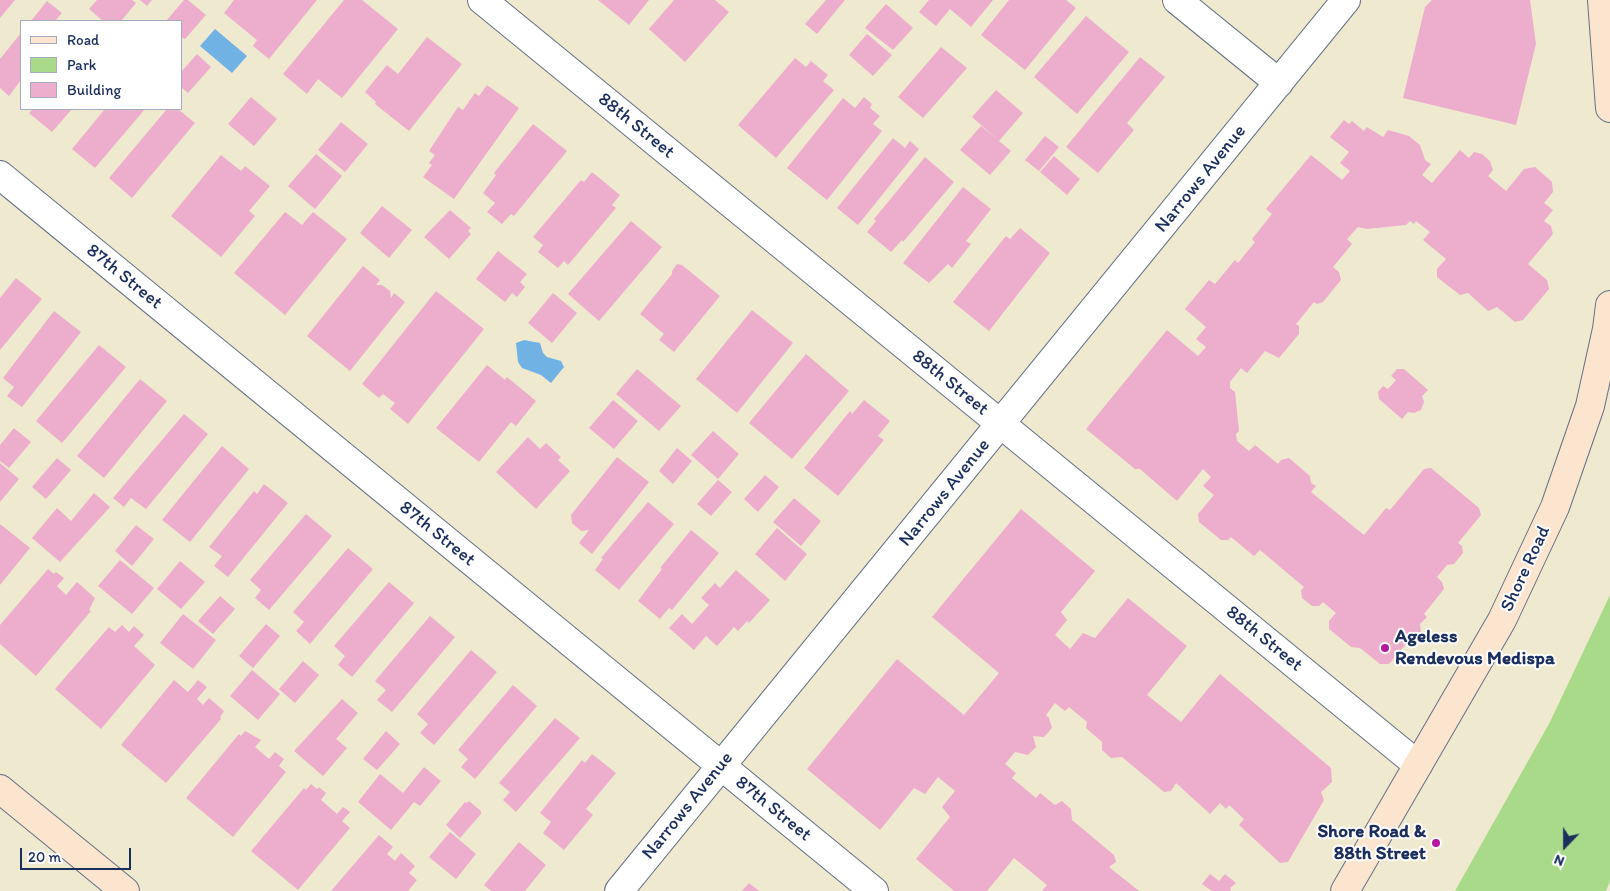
<!DOCTYPE html>
<style>
body{margin:0}
#map{position:relative;width:1610px;height:891px;overflow:hidden;background:#efe9cf;font-family:Itim,sans-serif}
canvas{display:block}
.legend{position:absolute;left:20px;top:20px;width:162px;height:90px;box-sizing:border-box;background:#fff;border:1px solid #a4acbf;margin:0;padding:6px 9px;list-style:none;font-size:15px;color:#1b2f5e}
.legend li{display:flex;align-items:center;gap:10px;height:25px}
.legend b{width:25px;border:1px solid #a4acbf}
.north{position:absolute;left:1540px;top:821px;width:50px;height:50px;-webkit-text-stroke:4px #fff;paint-order:stroke;rotate:202deg;font-size:14px;font-weight:700;line-height:20px;text-align:center;color:#1b2f5e}
.north::after{content:'';display:block;margin:auto;width:18px;height:22px;background:#1b2f5e;clip-path:polygon(50% 0,100% 100%,50% 72%,0 100%)}
.scale{position:absolute;left:20px;top:848px;width:111px;height:22px;box-sizing:border-box;border:2px solid #1b2f5e;border-top:0;padding-left:6px;font-size:15px;line-height:18px;white-space:nowrap;color:#1b2f5e;-webkit-text-stroke:4px #fff;paint-order:stroke}
</style>
<div id="map">
<canvas width="1610" height="891"></canvas>
<ul class="legend">
<li><b style="height:6px;background:#fbe5cf"></b>Road</li>
<li><b style="height:14px;background:#a9da89"></b>Park</li>
<li><b style="height:14px;background:#ecaecc"></b>Building</li>
</ul>
<div class="north">N</div>
<div class="scale">20 m</div>
</div>
<script>
const ctx = document.querySelector('canvas').getContext('2d');
ctx.lineJoin = 'round';
function fill(path, color) { ctx.fillStyle = color; ctx.fill(path, 'evenodd'); }
const toPath = rows => new Path2D(rows.map(r => 'M' + r).join(''));
function trace(path, color, width, dash) { ctx.strokeStyle = color; ctx.lineWidth = width; ctx.lineCap = dash ? 'butt' : 'round'; ctx.setLineDash(dash || []); ctx.stroke(path); }
function write(font, color, halo, rows, align = 'center') {
  ctx.font = font + ' Itim,sans-serif'; ctx.lineWidth = 4; ctx.setLineDash([]); ctx.textBaseline = 'middle'; ctx.strokeStyle = halo; ctx.fillStyle = color; for (const [text, x, y, turn = 0] of rows) {
    ctx.save(); ctx.translate(x, y); ctx.rotate((+turn || 0) * Math.PI / 180); ctx.textAlign = isNaN(turn) ? turn : align; if (halo) ctx.strokeText(text, 0, 0); ctx.fillText(text, 0, 0); ctx.restore();
  }
}
const green = toPath([
 [1610,595,1610,881,1606,891,1455,891,1550,722]
]);
const water = toPath([
 [215,29,247,56,232,73,200,46],
 [524,340,540,343,543,353,547,357,561,361,564,367,551,383,541,375,522,368,518,362,516,343]
]);
const building = toPath([
 [0,0,15,0,0,18],
 [97,0,132,0,136,3,121,21,103,21,89,9],
 [140,0,152,0,147,6],
 [184,0,188,0,206,15,185,39,181,37,181,21,166,21],
 [234,0,317,0,269,59,253,46,257,40,224,13],
 [344,0,362,0,398,29,342,98,318,79,307,94,283,74],
 [598,0,649,0,629,25],
 [674,0,715,0,729,12,685,62,649,29],
 [826,0,845,0,817,34,805,24],
 [929,0,993,0,971,27,950,9,936,26,919,12],
 [1009,0,1066,0,1076,8,1025,70,981,35],
 [1432,0,1530,0,1536,44,1516,125,1403,98,1425,7],
 [47,1,62,13,55,21,31,21],
 [886,4,913,28,893,50,865,28],
 [1086,16,1129,52,1077,114,1034,77],
 [21,33,21,80,9,96,0,88,0,59],
 [867,34,892,55,873,76,849,55],
 [427,37,462,64,409,131,375,104,376,102,365,92,387,65,398,74],
 [941,47,967,68,923,118,898,97],
 [197,54,211,67,188,93,181,87,181,72],
 [1140,57,1165,77,1127,123,1134,130,1098,173,1066,147],
 [795,58,806,67,811,61,828,75,823,81,834,90,776,158,738,125],
 [487,85,519,108,454,199,423,177,432,165,429,163,435,155,429,151,458,107,463,110,475,93,479,96],
 [996,90,1023,113,999,141,972,117],
 [251,97,277,119,254,146,228,124],
 [864,97,872,104,870,108,880,116,873,124,882,131,827,200,787,168,843,98,855,108],
 [33,109,72,109,52,132,29,113],
 [105,109,145,109,95,168,72,149],
 [167,109,178,109,195,123,132,198,109,178],
 [1344,120,1349,124,1352,121,1364,131,1367,127,1383,137,1388,130,1409,136,1420,145,1425,160,1431,164,1422,175,1432,183,1460,150,1469,158,1474,152,1482,154,1490,161,1493,170,1488,176,1506,191,1524,169,1535,167,1552,182,1553,192,1544,203,1553,210,1544,221,1551,226,1553,234,1528,264,1547,280,1549,289,1523,320,1515,322,1497,307,1488,311,1468,293,1460,295,1437,277,1437,269,1446,259,1423,240,1430,232,1416,221,1414,224,1410,221,1406,225,1367,229,1358,227,1347,239,1352,244,1333,267,1339,272,1341,280,1323,302,1317,304,1314,302,1296,324,1299,326,1299,334,1279,358,1265,351,1247,373,1241,368,1230,382,1230,388,1235,392,1239,431,1236,434,1237,441,1249,451,1255,445,1278,464,1281,460,1289,458,1310,476,1311,483,1316,486,1311,492,1364,535,1386,508,1390,510,1424,469,1431,468,1479,508,1481,515,1458,543,1462,546,1463,553,1454,564,1447,565,1437,577,1442,582,1444,589,1424,614,1427,617,1420,624,1421,633,1413,643,1406,644,1389,664,1380,664,1360,648,1351,647,1329,629,1329,621,1336,613,1323,602,1319,606,1312,606,1302,598,1301,590,1304,587,1260,550,1254,556,1231,537,1228,540,1221,540,1199,522,1198,514,1214,495,1203,486,1211,477,1203,469,1177,501,1140,469,1135,469,1086,429,1167,330,1198,356,1206,347,1196,339,1206,327,1185,309,1209,280,1215,284,1235,260,1238,263,1255,242,1252,239,1272,214,1266,209,1311,155,1342,180,1350,171,1340,163,1349,152,1330,137],
 [341,122,368,144,345,172,318,150],
 [533,124,567,151,514,216,511,214,502,224,487,212,495,203,483,193,496,175,494,173],
 [981,126,1011,151,990,175,960,150],
 [1045,136,1059,147,1039,171,1025,160],
 [893,138,905,148,910,141,919,149,858,225,837,208],
 [316,154,342,176,315,209,288,186],
 [221,155,241,171,245,166,270,186,249,211,255,216,221,257,171,216],
 [1054,156,1080,179,1067,195,1040,172],
 [925,157,954,182,903,242,902,240,891,252,867,232,876,221,874,219],
 [592,172,620,195,612,205,616,208,568,265,564,261,558,268,538,252,543,245,533,237,581,180,584,182],
 [963,187,991,209,966,241,971,244,952,268,948,264,929,283,903,263],
 [382,206,412,230,389,258,360,233],
 [450,210,471,228,468,231,471,234,449,259,424,237],
 [285,212,302,225,313,212,347,239,285,315,234,273],
 [631,221,662,247,599,321,568,294],
 [1020,228,1050,253,989,331,953,302,1006,236,1010,239],
 [498,251,527,274,520,282,525,287,517,297,512,293,505,302,476,279],
 [677,264,682,265,720,296,674,352,659,340,664,334,640,314,672,274,672,271],
 [363,266,380,280,376,285,382,285,390,291,391,298,394,293,405,302,350,371,307,336],
 [16,278,42,299,0,350,0,298],
 [436,291,484,329,408,424,390,409,395,403,383,394,379,398,362,384],
 [553,293,577,313,552,343,528,323],
 [752,310,793,343,737,413,696,379],
 [54,311,81,332,22,407,7,396,14,387,3,378],
 [99,345,126,367,62,443,36,421],
 [806,354,849,391,792,459,749,423],
 [487,365,505,380,507,377,536,401,516,426,511,422,479,462,436,428],
 [637,369,681,406,659,431,616,394],
 [1397,369,1404,369,1428,390,1422,396,1424,402,1421,410,1414,413,1408,412,1402,419,1379,399,1378,392,1383,386,1388,389,1396,380,1391,376],
 [140,379,167,401,104,478,77,456],
 [613,400,638,421,614,449,589,428],
 [864,400,890,421,878,436,884,440,838,496,804,468,850,411,852,414],
 [184,414,208,434,146,509,131,498,124,507,113,498],
 [14,428,31,442,9,468,0,461,0,445],
 [713,431,739,454,718,479,691,455],
 [528,437,540,449,546,443,561,457,558,460,570,471,536,509,496,472],
 [222,446,249,469,190,542,162,520],
 [677,448,692,461,673,484,659,471],
 [617,457,649,482,592,554,579,543,589,530,581,531,572,523,571,515],
 [57,458,71,470,46,499,32,487],
 [0,463,19,479,0,502],
 [765,475,779,487,758,512,744,499],
 [718,480,732,492,711,516,697,504],
 [264,484,288,503,228,577,214,566,222,556,209,547,254,491,257,494],
 [94,493,110,507,60,562,32,538,57,508,71,521],
 [794,498,821,521,801,546,773,522],
 [648,502,674,524,619,590,595,570,603,559,601,558],
 [1021,509,1095,571,1061,612,1067,620,1055,635,1070,649,1083,633,1095,638,1128,598,1187,646,1147,695,1181,722,1220,674,1331,768,1332,782,1321,792,1324,800,1288,862,1280,863,1239,825,1244,819,1229,805,1226,809,1220,803,1210,814,1176,783,1171,791,1164,792,1122,757,1111,758,1102,750,1102,742,1086,728,1087,722,1069,707,1065,711,1055,703,1046,715,1049,718,1052,728,1044,737,1033,736,1036,747,1028,755,1015,752,1005,764,1016,773,1012,778,1036,798,1040,793,1055,805,1062,801,1071,809,1072,820,1114,855,1116,862,1109,867,1139,891,1042,891,1047,885,1014,858,987,891,954,891,916,859,950,817,942,807,955,791,938,777,925,794,914,788,880,830,807,769,897,659,964,715,999,673,932,617],
 [306,514,332,536,269,610,255,598,261,590,250,580],
 [0,524,30,548,0,585],
 [136,525,154,539,132,566,115,551],
 [777,528,807,554,785,581,755,554],
 [691,530,719,553,672,610,669,608,660,619,638,601,662,569,660,568],
 [348,548,373,569,310,644,296,631,304,622,293,612],
 [120,560,154,588,132,614,98,586],
 [180,561,205,582,181,609,157,589],
 [48,569,54,574,56,572,64,578,57,586,66,595,77,582,95,598,89,610,91,611,36,676,0,644,0,625],
 [736,570,770,600,749,623,747,621,738,631,734,627,717,646,706,636,694,650,669,628,682,614,692,624,709,605,701,598,715,583,720,588],
 [389,582,414,603,352,677,338,665,345,656,334,646],
 [220,596,235,609,213,634,198,621],
 [183,614,216,640,193,669,160,643],
 [430,616,455,637,392,712,377,700,386,690,375,681],
 [266,624,280,636,253,668,239,656],
 [122,625,129,632,134,626,144,635,134,646,155,665,101,729,55,689,109,627,115,632],
 [471,650,497,672,434,745,420,733,428,724,417,714],
 [303,661,319,675,295,703,279,689],
 [252,670,280,694,258,720,230,696],
 [174,680,188,692,198,680,207,687,197,699,203,705,209,698,224,711,220,717,221,719,166,783,121,745],
 [513,685,537,706,475,779,461,767,468,759,458,750],
 [342,699,358,713,336,739,347,748,323,776,294,751],
 [555,718,580,738,516,812,503,800,510,792,499,783],
 [245,731,261,740,255,747,269,759,275,752,284,759,279,766,286,772,233,837,186,798,239,734,241,736],
 [386,731,400,744,377,770,363,759],
 [592,754,616,773,586,809,593,815,564,850,543,833,551,822,540,813,582,760,585,763],
 [424,767,441,781,420,806,414,802,391,830,358,802,380,774,403,793],
 [311,784,317,789,319,787,326,793,321,800,337,814,343,807,350,812,342,821,350,828,298,890,251,851,304,788,306,790],
 [469,801,481,811,481,814,460,838,446,825,465,802,467,803],
 [450,832,476,854,456,879,429,857],
 [379,835,393,847,387,854,395,861,401,853,415,866,409,873,417,880,408,891,331,891],
 [519,842,546,865,525,891,491,891,484,885],
 [1210,874,1219,881,1225,874,1236,883,1230,888,1231,891,1212,891,1202,884],
 [749,883,759,891,742,891]
]);
const street = toPath([
 [482,0,1418,765],
 [1177,0,1279,83],
 [0,175,874,891],
 [619,891,1346,0]
]);
const secondary = toPath([
 [1602,0,1610,108],
 [0,789,125,891],
 [1345,891,1502,620,1555,507,1590,406,1607,329,1610,305]
]);
const markers = [
 [1385,648,5,"#b5179e"],
 [1436,843,5,"#b5179e"]
];
const streetNames = [
 ["88th Street",636,126,39],
 ["Narrows Avenue",1201,179,-51],
 ["87th Street",124,277,39],
 ["88th Street",950,383,39],
 ["Narrows Avenue",945,493,-51],
 ["87th Street",437,534,39],
 ["Shore Road",1526,569,-65],
 ["88th Street",1264,639,39],
 ["Narrows Avenue",688,806,-51],
 ["87th Street",773,809,39]
];
const poiNames = [
 ["Ageless",1395,637],
 ["Rendevous Medispa",1395,659],
 ["Shore Road &",1426,832,"right"],
 ["88th Street",1426,854,"right"]
];
fill(green, '#a9da89');
fill(water, '#71b2e5');
fill(building, '#ecaecc');
trace(street, '#657086', 30);
trace(secondary, '#657086', 30);
trace(street, '#fff', 28);
trace(secondary, '#fbe5cf', 28);
for (const [x, y, r, color] of markers) { const dot = new Path2D(); dot.arc(x, y, r, 0, 2 * Math.PI); ctx.fillStyle = color; ctx.fill(dot); trace(dot, '#fff', 2); }
write('19px', '#1b2f5e', '#fff', streetNames);
write('bold 19px', '#1b2f5e', '#fff', poiNames, 'left');
</script>
